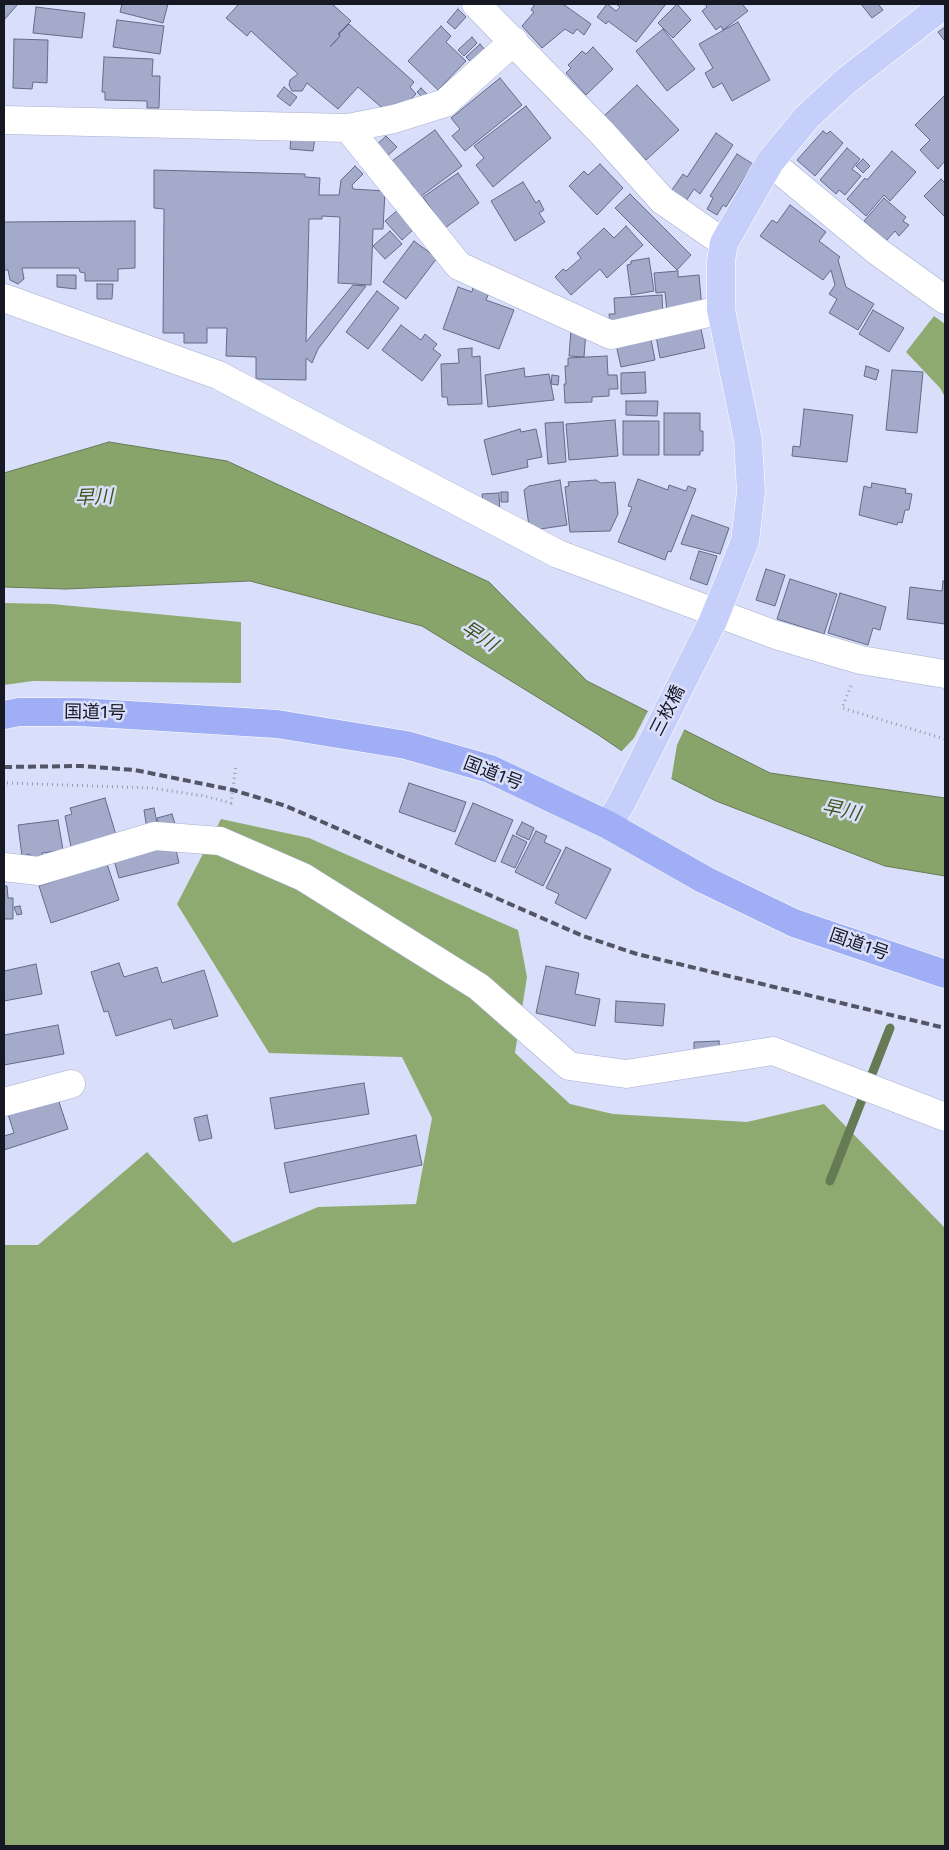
<!DOCTYPE html>
<meta charset="utf-8">
<style>
body{margin:0}
#map{position:relative;width:949px;height:1850px;overflow:hidden;background:#d9dffa;font-family:"Fira Sans",sans-serif}
canvas{display:block}
.frame{position:absolute;inset:0;border:5px solid #161824;pointer-events:none}
</style>
<div id="map">
<canvas width="949" height="1850"></canvas>
<div class="frame"></div>
</div>
<script>
const ctx = document.querySelector('canvas').getContext('2d');
ctx.lineJoin = 'round';
function fill(path, color) { ctx.fillStyle = color; ctx.fill(path, 'evenodd'); }
const toPath = rows => new Path2D(rows.map(r => 'M' + r).join(''));
function trace(path, color, width, dash) { ctx.strokeStyle = color; ctx.lineWidth = width; ctx.lineCap = dash ? 'butt' : 'round'; ctx.setLineDash(dash || []); ctx.stroke(path); }
function write(font, color, halo, rows, align = 'center') {
  ctx.font = font + ' "Fira Sans","Noto Sans JP",sans-serif'; ctx.lineWidth = 5; ctx.setLineDash([]); ctx.textBaseline = 'middle'; ctx.strokeStyle = halo; ctx.fillStyle = color; for (const [text, x, y, turn = 0] of rows) {
    ctx.save(); ctx.translate(x, y); ctx.rotate((+turn || 0) * Math.PI / 180); ctx.textAlign = isNaN(turn) ? turn : align; if (halo) ctx.strokeText(text, 0, 0); ctx.fillText(text, 0, 0); ctx.restore();
  }
}
const forest = toPath([
 [934,316,945,324,945,397,940,388,906,352],
 [4,603,52,604,241,622,241,683,33,681,4,685],
 [221,819,309,838,518,930,527,977,515,1053,570,1104,613,1114,747,1122,824,1104,945,1228,945,1846,4,1846,4,1245,38,1245,147,1152,233,1243,318,1207,416,1204,432,1118,402,1057,269,1053,177,904]
]);
const water = toPath([
 [109,442,227,461,489,582,587,681,770,773,945,798,945,876,885,866,716,801,637,761,597,734,422,626,250,581,66,589,4,587,4,473,109,442]
]);
const pier = toPath([
 [649,709,685,728,677,745,671,781,620,753,634,738]
]);
const stream = toPath([
 [830,1181,890,1028]
]);
const building = toPath([
 [4,4,18,4,4,20,4,4],
 [122,4,168,4,163,23,120,12,122,4],
 [239,4,332,4,351,21,338,34,340,36,330,47,340,36,339,34,349,24,414,82,410,87,416,94,402,108,396,103,387,112,358,87,338,109,307,83,302,91,292,91,289,85,290,80,298,74,251,31,247,36,226,18,239,4],
 [535,4,563,4,591,24,584,35,577,29,573,34,565,29,542,48,522,26,534,12,531,10,535,4],
 [607,4,616,11,620,7,616,4,666,4,636,42,608,21,606,24,597,17,607,4],
 [677,4,691,20,673,38,658,23,677,4],
 [705,4,742,4,748,11,723,30,721,26,716,30,702,11,707,7,705,4],
 [861,4,878,4,883,10,872,18,861,4],
 [36,7,85,13,82,38,33,33,36,7],
 [458,9,466,17,455,29,447,22,458,9],
 [117,20,164,26,160,54,113,47,117,20],
 [738,22,770,80,732,101,722,83,713,88,705,73,713,68,699,44,738,22],
 [441,26,451,36,446,42,466,61,438,90,408,61,441,26],
 [945,27,945,39,944,40,938,32,945,27],
 [663,29,695,69,667,91,636,51,663,29],
 [472,37,477,43,464,56,458,50,472,37],
 [14,39,48,40,47,83,33,82,32,89,13,88,14,39],
 [480,44,486,51,472,63,466,57,480,44],
 [593,47,613,69,586,95,566,73,571,68,568,65,582,51,586,54,593,47],
 [104,57,153,59,152,76,160,76,159,108,147,108,147,101,105,100,105,92,102,92,104,57],
 [500,78,522,105,465,151,452,136,460,129,451,118,500,78],
 [637,85,679,130,646,160,604,116,637,85],
 [284,87,297,97,290,106,277,96,284,87],
 [421,88,430,97,426,101,417,92,421,88],
 [945,95,945,161,938,169,920,150,930,140,915,125,945,95],
 [526,106,551,138,493,187,476,165,484,158,474,146,526,106],
 [435,130,462,166,420,197,411,183,407,186,389,163,435,130],
 [823,131,827,134,830,131,843,143,815,176,797,160,823,131],
 [716,133,733,145,700,194,694,189,686,201,671,191,683,174,687,177,716,133],
 [291,136,315,138,313,151,290,149,291,136],
 [386,136,397,147,384,159,373,148,386,136],
 [847,148,860,159,852,169,861,176,845,195,839,190,836,194,820,180,847,148],
 [892,151,916,172,890,201,884,195,866,216,847,199,865,178,867,180,892,151],
 [737,154,753,164,726,207,723,205,717,215,707,209,713,198,710,196,737,154],
 [863,159,870,166,863,173,856,166,863,159],
 [600,164,623,188,597,215,569,186,584,171,588,175,600,164],
 [355,166,363,174,352,185,353,189,385,191,383,229,373,229,371,285,338,283,340,217,322,216,322,219,309,219,306,342,353,285,366,286,318,349,312,363,306,358,306,380,256,379,256,357,226,356,227,328,207,328,207,343,184,343,184,333,163,333,164,209,154,208,154,170,305,174,305,177,320,178,319,195,339,195,341,180,355,166],
 [458,173,479,203,445,228,423,197,458,173],
 [941,179,945,183,945,217,924,196,941,179],
 [523,182,536,203,539,200,544,210,539,213,545,222,515,241,491,201,523,182],
 [630,194,691,255,677,270,615,208,630,194],
 [884,198,906,217,903,221,909,225,899,236,895,231,886,241,864,221,884,198],
 [790,205,826,232,819,241,840,257,838,260,846,287,874,304,858,330,829,313,837,299,829,294,835,285,831,270,823,280,760,236,772,220,777,223,790,205],
 [400,208,416,227,402,240,385,221,400,208],
 [135,221,135,268,118,269,118,281,85,281,85,273,80,272,79,268,22,268,24,279,18,284,10,280,8,270,4,270,4,222,135,221],
 [626,226,643,245,607,278,600,269,571,295,555,277,563,269,566,271,581,258,577,253,604,228,614,238,626,226],
 [390,231,402,244,385,259,373,246,390,231],
 [414,241,437,258,406,299,383,282,414,241],
 [649,258,654,291,631,295,627,265,631,264,631,261,649,258],
 [678,271,678,277,699,275,702,309,667,312,665,292,656,293,654,273,678,271],
 [57,275,76,275,76,289,57,287,57,275],
 [97,284,113,284,112,299,97,299,97,284],
 [458,287,472,292,473,287,489,293,486,300,514,310,499,349,443,329,458,287],
 [377,291,399,308,368,349,346,332,377,291],
 [662,295,663,318,610,324,609,314,615,314,614,298,662,295],
 [873,310,904,328,889,352,859,334,873,310],
 [700,324,705,348,660,358,656,336,700,324],
 [401,325,421,340,425,334,437,344,433,349,441,355,422,381,382,350,401,325],
 [571,330,586,331,584,357,569,356,571,330],
 [650,334,655,360,621,367,615,340,650,334],
 [472,348,472,357,480,356,482,404,448,405,447,397,442,397,441,364,459,363,458,349,472,348],
 [607,356,608,375,617,375,618,389,609,389,609,396,592,397,592,402,565,403,564,384,566,384,565,366,568,366,568,358,607,356],
 [866,366,879,370,876,380,864,376,866,366],
 [524,368,525,377,549,374,554,400,488,407,485,375,524,368],
 [892,370,923,372,917,433,886,430,892,370],
 [645,372,646,393,621,394,621,373,645,372],
 [552,375,559,376,558,385,551,384,552,375],
 [626,401,658,401,657,416,626,415,626,401],
 [804,409,853,415,847,462,792,456,793,446,800,447,804,409],
 [664,413,700,413,700,431,703,431,703,451,700,451,700,455,664,455,664,413],
 [615,420,618,456,569,460,566,424,615,420],
 [623,421,659,421,659,455,623,455,623,421],
 [563,422,566,462,548,464,545,423,563,422],
 [520,429,521,432,536,429,542,457,527,460,528,467,492,475,484,440,520,429],
 [638,479,668,490,669,485,686,491,688,486,696,489,671,552,668,551,665,560,618,542,632,507,628,506,638,479],
 [560,480,567,525,534,530,529,526,524,490,529,486,560,480],
 [596,480,601,483,615,482,618,514,610,531,570,532,565,487,569,486,568,482,596,480],
 [872,483,906,489,905,493,912,494,909,510,905,510,902,523,898,522,897,525,859,515,864,486,871,488,872,483],
 [501,492,508,492,508,502,501,502,501,492],
 [499,493,500,514,484,508,482,494,499,493],
 [692,515,729,528,720,554,681,544,692,515],
 [699,551,717,556,707,585,690,579,699,551],
 [766,569,785,575,775,606,756,600,766,569],
 [790,579,837,594,824,634,777,619,790,579],
 [943,581,945,581,945,624,907,619,910,587,942,591,943,581],
 [840,593,886,607,880,630,873,628,868,645,828,633,840,593],
 [409,783,466,802,455,832,399,812,409,783],
 [105,798,116,835,71,847,65,816,72,814,70,808,105,798],
 [473,803,513,820,495,862,455,844,473,803],
 [154,808,158,828,147,830,144,810,154,808],
 [172,814,175,824,160,828,157,818,172,814],
 [58,820,63,850,42,853,42,856,31,858,30,854,22,856,18,825,58,820],
 [522,822,534,828,529,840,516,834,522,822],
 [536,831,547,836,544,842,561,850,543,886,515,872,536,831],
 [513,835,527,842,515,868,501,862,513,835],
 [175,845,179,863,119,878,114,860,175,845],
 [566,847,611,869,586,919,555,903,559,894,546,888,566,847],
 [107,864,119,900,51,923,39,886,107,864],
 [4,886,7,886,8,898,13,898,13,919,4,919,4,886],
 [20,906,22,914,17,915,14,907,20,906],
 [119,963,124,977,157,967,162,983,204,970,218,1016,174,1029,171,1019,116,1036,108,1011,104,1012,91,972,119,963],
 [36,964,42,994,4,1001,4,971,36,964],
 [546,966,579,973,575,994,600,999,595,1026,536,1013,546,966],
 [616,1001,665,1004,663,1026,615,1022,616,1001],
 [58,1025,64,1054,4,1065,4,1035,58,1025],
 [719,1041,720,1057,694,1059,694,1042,719,1041],
 [364,1083,369,1114,275,1129,270,1098,364,1083],
 [57,1096,68,1129,4,1150,4,1136,14,1133,7,1111,57,1096],
 [207,1115,212,1138,199,1141,194,1118,207,1115],
 [416,1135,422,1165,290,1193,284,1163,416,1135]
]);
const path = toPath([
 [851,686,842,708,945,739],
 [7,783,152,788,204,796,231,803,236,765]
]);
const minor = toPath([
 [476,4,603,134,662,200,724,243],
 [4,120,348,128,394,119,445,103,514,41],
 [348,128,459,266,611,335,721,310],
 [770,162,877,251,945,300],
 [4,298,218,375,558,554,776,635,861,660,945,674],
 [4,867,38,871,155,836,220,841,303,877,479,987,569,1066,626,1074,773,1051,945,1117],
 [4,1102,71,1084]
]);
const major = toPath([
 [608,825,622,802,713,621,745,541,751,492,748,440,721,310,721,261,724,243,770,162,807,117,846,81,945,4]
]);
const highway = toPath([
 [4,715,19,712,80,712,277,724,406,745,490,769,608,825,705,880,794,923,945,974]
]);
const rail = toPath([
 [4,767,81,766,135,770,233,790,286,806,583,936,637,954,945,1028]
]);
const streetNames = [
 ["三枚橋",668,711,-63],
 ["国道1号",95,713,1],
 ["国道1号",493,774,21],
 ["国道1号",859,945,19]
];
const waterNames = [
 ["早川",94,498,-2],
 ["早川",479,637,33],
 ["早川",841,811,12]
];
fill(forest, '#8faa70');
fill(water, '#89a46a');
trace(water, '#667a55', 1);
fill(pier, '#d9dffa');
trace(stream, '#667a55', 9);
fill(building, '#a3aaca');
trace(building, '#646b88', 1);
trace(minor, '#a7aece', 29);
trace(major, '#fff', 29);
trace(highway, '#fff', 29);
trace(path, '#959ab0', 3, [1, 4]);
trace(minor, '#fff', 28);
trace(major, '#c6cff9', 28);
trace(highway, '#a0aff5', 28);
trace(rail, '#525566', 4, [8, 4]);
write('18px', '#161824', '#d9dffa', streetNames);
write('italic 19px', '#3c5517', '#d9dffa', waterNames);
</script>
